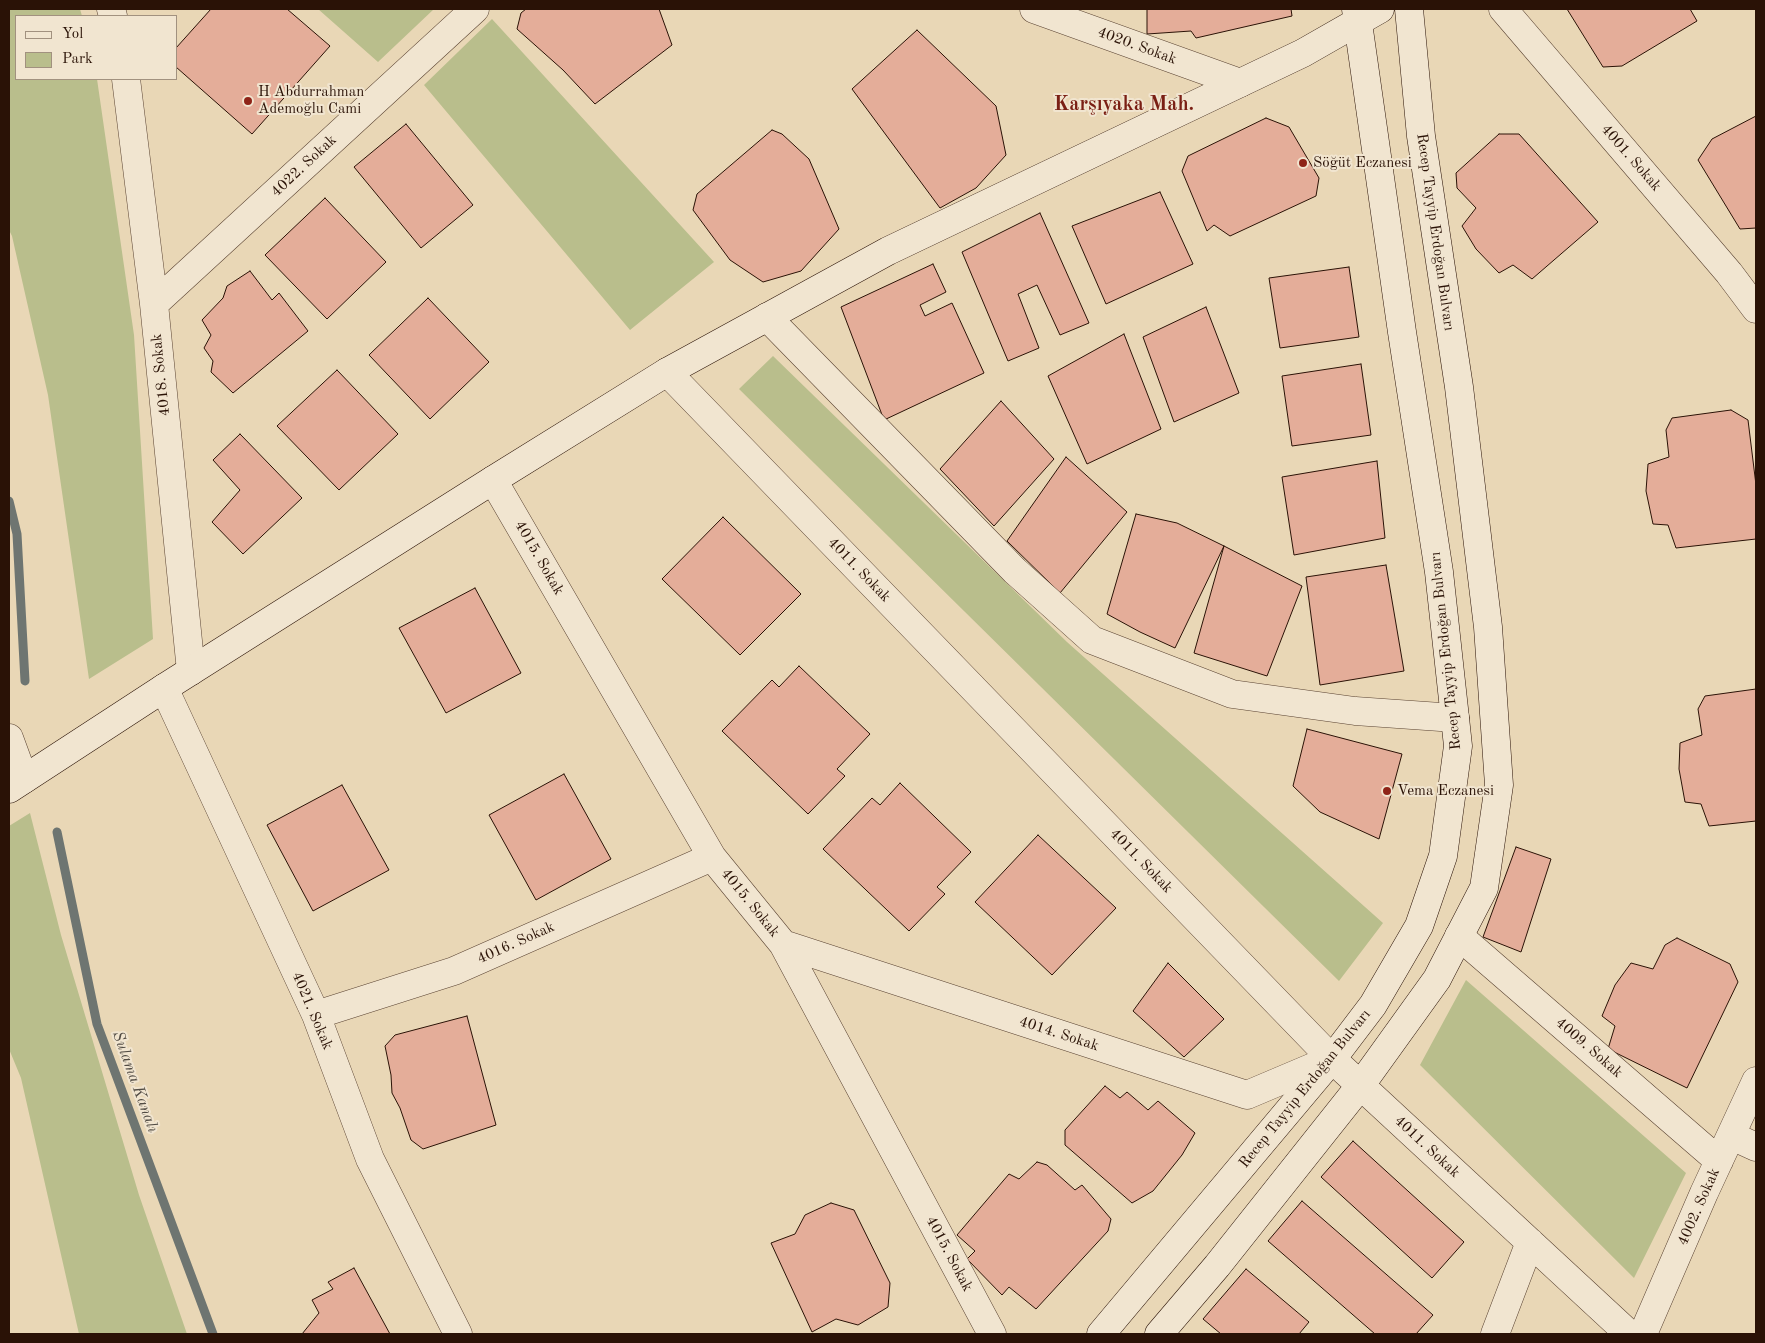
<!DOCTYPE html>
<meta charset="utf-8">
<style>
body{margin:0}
#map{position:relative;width:1765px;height:1343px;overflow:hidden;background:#e9d7b6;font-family:"Old Standard TT",serif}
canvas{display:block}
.frame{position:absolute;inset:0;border:10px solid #2a1206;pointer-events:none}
.legend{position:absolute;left:15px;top:15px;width:162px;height:65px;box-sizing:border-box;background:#f1e5d0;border:1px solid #a1917f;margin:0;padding:6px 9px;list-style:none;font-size:15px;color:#2a1206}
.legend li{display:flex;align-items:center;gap:10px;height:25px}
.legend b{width:25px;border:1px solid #a1917f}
</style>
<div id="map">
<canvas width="1765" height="1343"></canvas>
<div class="frame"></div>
<ul class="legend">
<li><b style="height:6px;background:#f1e5d0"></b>Yol</li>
<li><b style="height:14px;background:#b9be8c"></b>Park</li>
</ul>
</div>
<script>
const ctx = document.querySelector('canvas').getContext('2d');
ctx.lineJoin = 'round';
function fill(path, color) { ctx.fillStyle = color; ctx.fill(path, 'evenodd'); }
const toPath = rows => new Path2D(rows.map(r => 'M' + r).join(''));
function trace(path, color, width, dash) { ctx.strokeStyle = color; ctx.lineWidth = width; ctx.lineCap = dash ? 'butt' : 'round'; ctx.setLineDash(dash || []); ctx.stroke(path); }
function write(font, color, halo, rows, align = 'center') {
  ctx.font = font + ' "Old Standard TT",serif'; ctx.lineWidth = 4; ctx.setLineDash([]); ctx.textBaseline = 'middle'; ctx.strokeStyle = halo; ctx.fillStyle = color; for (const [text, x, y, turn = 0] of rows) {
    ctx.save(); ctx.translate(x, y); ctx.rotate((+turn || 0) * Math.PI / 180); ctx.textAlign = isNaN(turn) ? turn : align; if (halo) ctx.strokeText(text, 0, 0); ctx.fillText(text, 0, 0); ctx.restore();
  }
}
const green = toPath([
 [9,9,80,9,82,16,16,16,16,79,97,79,134,335,153,639,89,679,48,395,12,236,9,230],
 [318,9,434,9,378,62],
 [492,19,714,262,630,330,424,85],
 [773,356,1067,642,1383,923,1339,981,739,389],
 [30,813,61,935,139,1195,187,1334,79,1334,21,1078,9,1049,9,826],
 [1466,980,1686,1173,1634,1278,1420,1065]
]);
const stream = toPath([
 [9,501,17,534,25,681],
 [57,832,97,1024,213,1334]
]);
const building = toPath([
 [211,9,287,9,330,46,252,134,176,67,176,48,211,9],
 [526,9,659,9,672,45,595,104,563,70,517,29,521,13,526,9],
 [1147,9,1291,9,1292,16,1196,38,1191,31,1147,34,1147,9],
 [1567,9,1690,9,1697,21,1622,66,1603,67,1567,9],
 [917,30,996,106,1006,155,976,188,940,208,852,89,917,30],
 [1756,116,1756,228,1740,229,1698,160,1712,139,1756,116],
 [1266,118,1289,127,1319,178,1316,196,1230,236,1214,225,1207,231,1182,171,1188,156,1266,118],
 [406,124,473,205,421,248,354,167,406,124],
 [772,130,782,134,809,159,839,229,801,271,763,282,730,260,693,210,697,194,772,130],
 [1499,134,1519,134,1598,222,1532,279,1513,265,1499,273,1476,249,1462,226,1476,208,1457,188,1456,173,1499,134],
 [1160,192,1193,264,1106,304,1072,226,1160,192],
 [325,198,386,262,327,319,265,255,325,198],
 [1040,213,1089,323,1060,335,1037,285,1018,294,1039,348,1008,361,962,252,1040,213],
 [933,264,946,292,920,305,925,316,952,303,984,373,884,420,841,307,933,264],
 [1349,267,1359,337,1280,348,1269,278,1349,267],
 [250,271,272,300,279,293,308,331,233,393,211,372,213,361,204,348,211,335,202,320,223,298,227,286,250,271],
 [428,298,489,362,430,419,369,355,428,298],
 [1206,307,1239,393,1174,422,1143,337,1206,307],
 [1124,334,1161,429,1087,464,1048,376,1124,334],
 [1361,364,1371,435,1292,446,1282,376,1361,364],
 [337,370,398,434,339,490,277,426,337,370],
 [1001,401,1054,459,994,526,940,469,1001,401],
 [1731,410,1748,420,1756,485,1756,539,1676,548,1668,525,1653,524,1646,491,1648,464,1669,457,1666,430,1672,418,1731,410],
 [240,434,302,498,243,554,212,522,240,490,213,460,240,434],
 [1066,457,1127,512,1060,593,1007,541,1066,457],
 [1377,461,1385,538,1294,555,1282,477,1377,461],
 [1136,514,1177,523,1224,546,1175,648,1140,632,1107,614,1136,514],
 [723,517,801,594,740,655,662,579,723,517],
 [1224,546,1302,586,1267,676,1194,653,1224,546],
 [1386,565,1404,671,1320,685,1306,577,1386,565],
 [475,588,521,673,446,713,399,628,475,588],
 [799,666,870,734,837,769,845,776,808,814,722,731,772,680,779,687,799,666],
 [1756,689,1756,821,1709,826,1701,804,1685,802,1679,769,1680,743,1702,735,1698,709,1705,696,1756,689],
 [1307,729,1402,754,1379,839,1320,812,1293,786,1307,729],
 [564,774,611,859,536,900,489,815,564,774],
 [900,783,971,852,937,887,945,894,909,931,823,849,872,798,880,805,900,783],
 [342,785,389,870,313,911,267,825,342,785],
 [1038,835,1116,908,1052,975,975,902,1038,835],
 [1516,847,1551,859,1521,952,1483,937,1516,847],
 [1677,938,1730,964,1738,982,1687,1088,1608,1049,1615,1026,1602,1016,1615,985,1631,963,1653,969,1665,945,1677,938],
 [1168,963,1224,1019,1184,1057,1133,1011,1168,963],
 [467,1016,496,1125,423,1149,411,1140,400,1108,392,1093,391,1075,385,1046,395,1035,467,1016],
 [1105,1086,1120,1098,1127,1092,1148,1110,1158,1101,1195,1133,1182,1155,1153,1191,1132,1203,1065,1145,1065,1130,1105,1086],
 [1353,1141,1464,1242,1432,1278,1321,1177,1353,1141],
 [1037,1162,1047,1165,1075,1190,1082,1185,1111,1219,1108,1231,1036,1309,1009,1287,1002,1295,967,1259,975,1251,957,1235,1009,1174,1019,1179,1037,1162],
 [1302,1201,1433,1315,1416,1334,1375,1334,1268,1241,1302,1201],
 [831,1203,854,1210,890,1283,888,1307,858,1325,836,1319,812,1332,771,1243,795,1234,805,1215,831,1203],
 [354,1268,390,1334,302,1334,319,1313,312,1300,333,1289,328,1282,354,1268],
 [1246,1269,1309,1322,1299,1334,1221,1334,1203,1319,1246,1269]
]);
const street = toPath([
 [111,9,113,16],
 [1034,9,1240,83],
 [1503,9,1729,273,1756,309],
 [126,79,154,304,191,671],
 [154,304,475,9],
 [767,317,1015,571,1092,640,1232,694,1355,711,1455,718],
 [667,372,1332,1059,1629,1334],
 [493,480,712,857,783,944,992,1334],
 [164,688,316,1015,370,1159,458,1334],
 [9,738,24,779],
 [1459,936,1719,1161],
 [783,944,1247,1095,1332,1059],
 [316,1015,454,971,712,857],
 [1732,1136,1756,1147],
 [1495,1334,1530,1242],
 [1643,1334,1704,1193,1756,1081]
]);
const secondary = toPath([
 [9,789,164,688,493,480,667,372,888,251,1303,53,1380,9],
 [1101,1334,1332,1059,1373,1005,1419,926,1443,856,1458,746,1455,718,1439,572,1402,332,1356,9],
 [1159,1334,1217,1266,1360,1086,1437,979,1484,888,1499,785,1488,627,1459,387,1421,136,1409,9]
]);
const markers = [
 [248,101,5,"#8f2418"],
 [1303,163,5,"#8f2418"],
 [1387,791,5,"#8f2418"]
];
const streetNames = [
 ["4020. Sokak",1137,46,20],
 ["4001. Sokak",1631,158,49],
 ["4022. Sokak",304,166,-43],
 ["Recep Tayyip Erdoğan Bulvarı",1435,232,82],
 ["4018. Sokak",161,375,-96],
 ["4015. Sokak",539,558,60],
 ["4011. Sokak",859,570,46],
 ["Recep Tayyip Erdoğan Bulvarı",1446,651,-96],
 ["4011. Sokak",1141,861,46],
 ["4015. Sokak",750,903,51],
 ["4016. Sokak",516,943,-24],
 ["4021. Sokak",312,1011,67],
 ["4014. Sokak",1059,1034,18],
 ["4009. Sokak",1589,1048,41],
 ["Recep Tayyip Erdoğan Bulvarı",1305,1089,-51],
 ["4011. Sokak",1427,1147,43],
 ["4002. Sokak",1699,1207,-66],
 ["4015. Sokak",949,1254,62]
];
const poiNames = [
 ["H Abdurrahman",258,92],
 ["Ademoğlu Cami",258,109],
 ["Söğüt Eczanesi",1313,163],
 ["Vema Eczanesi",1397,791]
];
const waterNames = [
 ["Sulama Kanalı",135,1082,70]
];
const districtNames = [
 ["Karşıyaka Mah.",1124,105]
];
fill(green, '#b9be8c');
trace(stream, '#6e7571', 9);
fill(building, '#e4ad99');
trace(building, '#2a1206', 1);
trace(street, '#5a4332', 29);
trace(secondary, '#2a1206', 29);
trace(street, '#f1e5d0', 28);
trace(secondary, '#f1e5d0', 28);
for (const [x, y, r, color] of markers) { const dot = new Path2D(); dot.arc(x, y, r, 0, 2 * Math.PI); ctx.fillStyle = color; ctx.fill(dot); trace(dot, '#f1e5d0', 2); }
write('15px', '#2a1206', '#f1e5d0', streetNames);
write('15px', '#2a1206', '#f1e5d0', poiNames, 'left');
write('italic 16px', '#524c44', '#f1e5d0', waterNames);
write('bold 20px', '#7a1f14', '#f1e5d0', districtNames);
</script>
